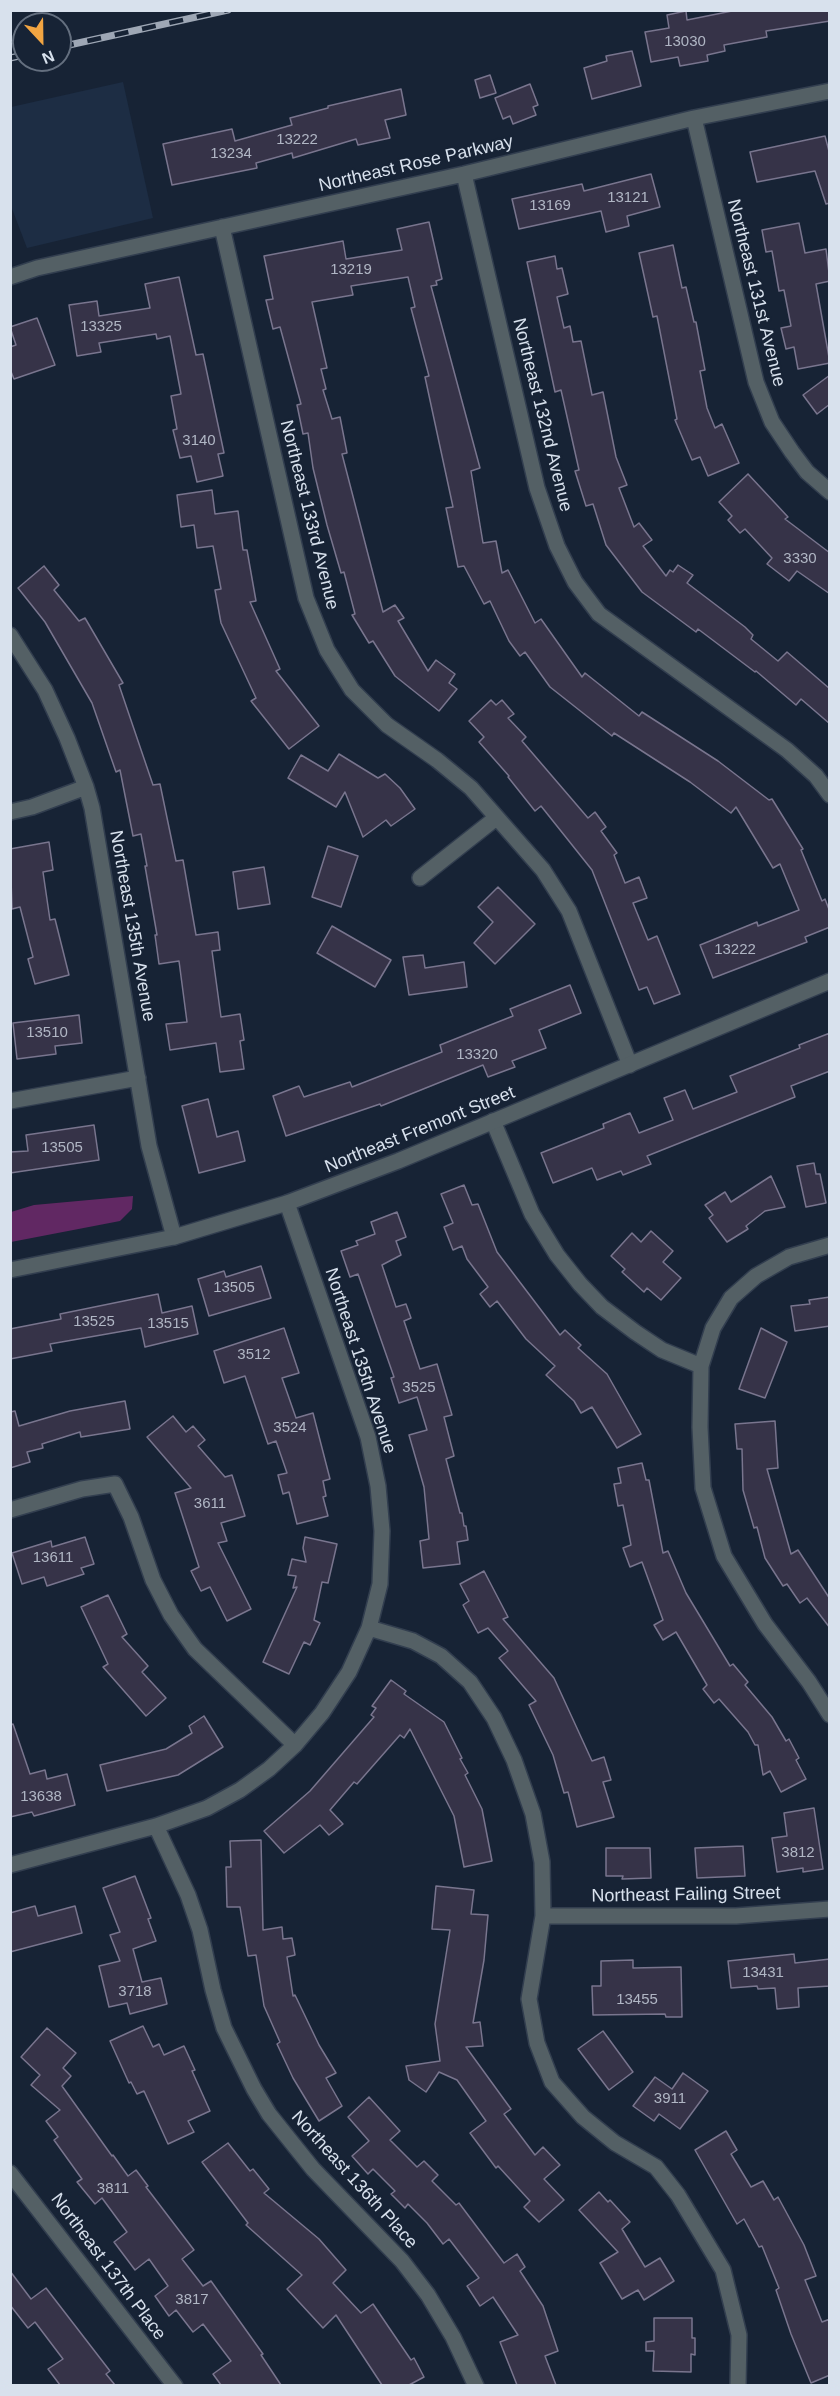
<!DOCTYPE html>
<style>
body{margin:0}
#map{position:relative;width:840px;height:2396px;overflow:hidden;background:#172335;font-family:Arial,sans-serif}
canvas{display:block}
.frame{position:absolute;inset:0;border:12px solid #d8e1ed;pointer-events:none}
.north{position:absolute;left:12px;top:12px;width:60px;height:60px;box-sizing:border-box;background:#172335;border:2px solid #646f7f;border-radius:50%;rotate:158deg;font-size:16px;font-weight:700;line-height:24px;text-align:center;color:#d8e1ed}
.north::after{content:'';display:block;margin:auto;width:21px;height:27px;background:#f2a542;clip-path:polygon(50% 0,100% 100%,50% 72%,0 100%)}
</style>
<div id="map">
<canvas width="840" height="2396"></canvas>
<div class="frame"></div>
<div class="north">N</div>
</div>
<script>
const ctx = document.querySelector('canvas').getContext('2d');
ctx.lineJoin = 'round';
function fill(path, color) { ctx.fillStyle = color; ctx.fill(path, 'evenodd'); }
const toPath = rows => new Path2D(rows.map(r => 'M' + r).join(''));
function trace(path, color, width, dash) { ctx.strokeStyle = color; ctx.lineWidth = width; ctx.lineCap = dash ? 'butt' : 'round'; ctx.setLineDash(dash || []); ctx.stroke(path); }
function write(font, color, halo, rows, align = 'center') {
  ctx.font = font + ' Arial,sans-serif'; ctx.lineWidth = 4.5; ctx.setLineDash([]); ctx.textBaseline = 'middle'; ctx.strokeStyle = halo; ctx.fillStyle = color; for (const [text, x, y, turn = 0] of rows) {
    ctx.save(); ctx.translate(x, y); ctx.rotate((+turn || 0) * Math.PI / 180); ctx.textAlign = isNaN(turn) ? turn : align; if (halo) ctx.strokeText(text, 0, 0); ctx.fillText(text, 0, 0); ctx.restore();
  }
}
const built = toPath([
 [123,82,153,218,27,248,11,206,11,107]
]);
const green = toPath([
 [133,1196,132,1209,120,1221,11,1242,11,1212,34,1205]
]);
const building = toPath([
 [737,10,830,10,830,21,766,31,767,37,724,45,725,51,707,55,708,61,680,66,678,57,651,62,645,32,669,28,667,15,686,11,687,20,737,10],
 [632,51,641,86,592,99,584,68,607,61,606,56,632,51],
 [490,75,496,93,480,98,475,80,490,75],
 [530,84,538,105,533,107,536,115,513,124,510,116,503,119,495,98,530,84],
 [401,89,406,115,385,120,390,138,358,145,356,139,293,158,292,153,256,163,257,168,172,185,163,144,232,129,235,141,292,125,290,118,328,108,328,106,401,89],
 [825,136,830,155,830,203,826,204,815,171,757,182,750,152,825,136],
 [651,174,660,207,627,216,629,226,606,232,601,211,519,229,512,199,582,184,584,191,651,174],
 [429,222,442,279,436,281,437,285,431,286,480,468,471,471,483,543,496,541,502,573,508,570,535,623,541,619,582,677,585,673,639,716,642,712,718,761,769,800,772,799,803,849,801,850,822,901,825,899,830,912,830,927,805,937,807,942,713,978,700,945,757,922,758,926,799,910,780,864,773,868,736,807,731,813,690,782,614,733,612,736,550,687,525,652,520,656,509,641,490,601,484,604,464,566,458,567,446,508,453,507,425,377,429,376,411,308,415,307,408,277,351,286,353,295,312,302,327,368,321,369,326,389,323,390,332,419,340,417,347,453,342,454,383,612,395,605,404,618,398,621,428,671,436,660,455,674,449,683,457,689,439,711,395,676,373,641,369,643,352,615,355,614,344,572,341,573,327,525,313,468,308,433,303,434,297,405,301,404,280,327,273,329,266,300,273,299,264,256,343,241,346,259,402,250,397,229,429,222],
 [799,223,805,253,826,249,830,281,816,284,830,363,798,369,794,347,786,349,781,328,791,326,784,290,779,291,772,251,766,252,762,230,799,223],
 [673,245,682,288,686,287,694,322,696,322,705,370,700,371,707,408,715,428,722,424,739,463,708,476,700,457,692,460,675,420,677,419,657,316,653,317,639,253,673,245],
 [555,256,557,269,562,268,568,294,557,297,564,328,570,326,573,342,581,341,592,395,603,392,616,457,627,485,619,488,634,527,639,523,652,540,643,546,666,576,670,570,673,572,678,565,693,575,687,583,745,627,753,635,751,639,778,661,787,652,830,689,830,724,801,699,796,705,756,671,755,672,698,629,696,632,642,592,606,545,593,504,586,506,575,471,579,470,561,390,555,392,527,262,555,256],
 [179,277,196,355,203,354,224,453,218,454,223,476,197,482,191,456,180,458,173,430,177,429,171,396,181,394,170,336,157,339,156,334,99,343,101,352,77,356,69,305,97,301,99,316,150,308,145,284,179,277],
 [37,318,55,365,14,379,10,369,10,347,16,345,10,327,37,318],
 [830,375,830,404,817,414,803,395,830,375],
 [748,474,788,517,785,519,830,553,830,594,797,571,789,581,767,564,772,558,745,529,740,533,728,520,732,516,719,502,748,474],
 [212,490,215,514,238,511,243,550,247,550,256,601,250,602,280,669,276,671,319,726,289,749,251,701,256,698,221,623,215,590,221,589,213,546,197,548,194,525,181,527,177,495,212,490],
 [44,566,59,585,54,590,79,621,85,618,123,683,119,685,153,785,160,784,176,861,183,860,196,935,218,932,220,950,212,951,221,1017,240,1014,244,1040,240,1041,244,1069,220,1072,216,1043,170,1050,166,1024,187,1022,179,961,159,964,155,935,157,935,145,866,147,866,141,834,133,836,120,770,116,772,92,703,45,622,18,588,44,566],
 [491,700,496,705,502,700,514,714,508,718,526,737,522,741,588,818,595,812,606,827,601,831,617,853,614,855,625,883,639,877,647,898,633,903,648,940,657,936,680,994,654,1004,647,987,639,990,592,870,541,806,535,811,508,777,509,776,479,742,484,737,469,721,491,700],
 [339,754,378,778,385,774,400,788,415,809,391,826,386,820,363,837,345,792,336,807,288,778,301,755,328,771,339,754],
 [49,842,53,870,43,872,50,920,55,919,69,975,35,984,28,959,33,957,20,907,12,909,10,849,49,842],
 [328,846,358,856,341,907,312,897,328,846],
 [264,867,270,904,238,909,233,872,264,867],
 [498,887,535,924,495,964,474,943,493,922,478,907,498,887],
 [332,926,391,960,375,987,317,953,332,926],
 [423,955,425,968,464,962,467,987,409,995,403,957,423,955],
 [570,985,581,1013,539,1030,546,1048,512,1061,515,1067,488,1077,483,1065,381,1106,380,1104,286,1136,273,1096,299,1086,304,1097,350,1082,352,1087,442,1052,440,1045,513,1016,510,1009,570,985],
 [79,1015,82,1043,55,1046,56,1054,17,1059,13,1023,79,1015],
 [830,1033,830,1071,791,1086,795,1097,647,1156,651,1164,623,1175,621,1171,597,1180,592,1168,553,1183,541,1153,604,1128,603,1124,630,1113,639,1133,673,1120,664,1098,685,1090,693,1109,737,1092,730,1076,800,1048,799,1045,830,1033],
 [208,1099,217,1137,238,1131,245,1161,199,1173,182,1106,208,1099],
 [94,1125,99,1160,10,1173,10,1152,28,1151,26,1135,94,1125],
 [814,1163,816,1174,820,1174,826,1203,806,1207,797,1166,814,1163],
 [771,1176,785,1207,765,1211,746,1226,748,1229,727,1242,709,1218,713,1215,705,1205,725,1192,731,1202,771,1176],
 [464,1185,472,1205,478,1204,497,1252,560,1335,565,1330,581,1345,578,1348,607,1374,641,1434,617,1448,592,1407,581,1413,574,1401,546,1375,555,1366,526,1339,497,1301,490,1307,480,1294,488,1287,467,1259,462,1246,453,1250,444,1227,453,1223,441,1194,464,1185],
 [397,1212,406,1237,396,1241,401,1255,382,1265,396,1307,406,1304,411,1318,404,1321,420,1369,437,1364,452,1415,444,1417,454,1456,446,1459,460,1513,462,1513,464,1526,466,1526,468,1540,457,1542,460,1564,423,1568,420,1541,429,1539,424,1487,409,1435,427,1430,417,1397,399,1403,391,1378,394,1377,358,1274,350,1277,341,1251,358,1245,356,1241,375,1234,371,1222,397,1212],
 [651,1231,673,1251,663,1262,681,1278,661,1300,647,1288,644,1292,622,1272,625,1269,611,1256,632,1233,641,1242,651,1231],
 [261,1266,271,1298,209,1316,198,1279,224,1271,226,1277,261,1266],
 [158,1294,162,1313,192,1306,198,1334,145,1347,141,1328,50,1344,52,1351,10,1359,10,1329,61,1319,60,1314,158,1294],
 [830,1297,830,1326,795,1331,791,1306,810,1304,809,1300,830,1297],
 [284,1328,299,1373,282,1378,296,1418,313,1413,330,1479,323,1481,326,1496,323,1497,328,1516,297,1524,289,1492,283,1494,278,1475,287,1473,276,1441,268,1444,245,1376,224,1383,214,1351,284,1328],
 [761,1328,787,1342,765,1398,739,1389,761,1328],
 [125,1401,130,1429,81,1437,80,1432,42,1444,43,1448,27,1452,30,1462,10,1468,10,1412,15,1411,19,1426,70,1411,125,1401],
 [173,1416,186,1432,193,1426,205,1440,198,1446,225,1477,232,1475,245,1516,221,1523,227,1541,218,1543,251,1609,227,1621,210,1587,201,1591,191,1571,199,1567,175,1493,191,1488,147,1437,173,1416],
 [775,1421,778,1468,767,1469,791,1554,798,1550,830,1599,830,1628,807,1598,800,1603,787,1584,783,1586,765,1558,757,1527,754,1528,743,1490,742,1449,737,1449,735,1424,775,1421],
 [642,1463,646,1480,649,1480,663,1553,668,1551,686,1593,730,1666,733,1664,748,1682,745,1685,772,1717,786,1741,789,1739,799,1758,796,1760,806,1779,781,1792,770,1771,763,1775,758,1745,755,1745,748,1732,719,1699,714,1703,703,1689,707,1685,676,1632,663,1640,654,1625,663,1620,642,1562,630,1567,623,1548,631,1545,623,1505,618,1506,614,1484,621,1483,618,1468,642,1463],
 [85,1537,94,1564,81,1568,84,1574,47,1586,44,1577,22,1584,12,1553,51,1541,52,1547,85,1537],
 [305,1537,337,1544,328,1583,322,1582,314,1620,320,1623,310,1645,304,1642,289,1674,263,1662,297,1587,293,1588,296,1576,288,1575,292,1559,306,1562,303,1548,305,1537],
 [484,1571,508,1617,503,1619,554,1678,592,1761,604,1757,611,1780,603,1782,614,1817,577,1827,568,1792,564,1793,553,1755,529,1705,536,1701,499,1658,508,1651,488,1628,478,1633,463,1605,469,1601,460,1584,484,1571],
 [108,1595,127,1634,122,1637,148,1666,142,1672,166,1698,146,1716,103,1667,108,1664,81,1607,108,1595],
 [391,1680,406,1691,404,1694,444,1722,462,1758,460,1759,468,1773,465,1775,482,1809,492,1861,464,1867,454,1816,410,1729,404,1738,400,1735,357,1784,354,1782,330,1810,343,1824,329,1835,320,1825,284,1853,264,1831,310,1791,374,1717,371,1715,376,1708,372,1706,391,1680],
 [204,1716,223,1747,178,1775,107,1791,100,1765,166,1749,192,1733,189,1726,204,1716],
 [13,1724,30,1774,45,1770,47,1779,67,1774,75,1805,34,1816,32,1812,10,1817,10,1725,13,1724],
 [814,1808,823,1869,803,1872,803,1868,777,1872,772,1838,787,1836,784,1813,814,1808],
 [261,1840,263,1930,282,1927,283,1939,292,1938,295,1955,287,1957,293,1996,295,1995,319,2045,336,2073,326,2078,342,2106,319,2121,293,2078,277,2044,280,2042,264,2006,256,1955,248,1956,240,1907,227,1907,226,1867,231,1867,230,1841,261,1840],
 [743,1846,745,1876,697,1878,695,1848,743,1846],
 [606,1848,650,1848,651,1878,622,1879,623,1876,606,1876,606,1848],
 [135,1876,151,1918,148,1919,156,1941,133,1949,142,1982,161,1978,167,2004,130,2014,127,2003,109,2007,99,1966,120,1961,110,1935,120,1932,103,1888,135,1876],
 [436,1886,474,1890,471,1914,488,1915,484,1960,473,2023,480,2022,483,2046,466,2047,511,2109,504,2114,535,2155,543,2147,560,2165,544,2179,564,2200,539,2222,524,2207,530,2201,498,2166,496,2168,470,2133,486,2121,457,2080,439,2072,426,2092,409,2080,406,2066,440,2061,435,2024,450,1930,432,1929,436,1886],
 [35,1906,38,1916,75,1906,82,1933,10,1952,10,1913,35,1906],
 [794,1954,795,1963,830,1959,830,1986,798,1988,799,2007,777,2009,775,1988,758,1989,757,1986,731,1988,728,1961,794,1954],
 [633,1960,633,1968,681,1967,682,2017,666,2017,665,2014,593,2015,592,1986,601,1986,601,1961,633,1960],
 [143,2026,153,2047,159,2044,164,2055,184,2046,195,2070,192,2071,210,2111,188,2121,194,2132,168,2144,144,2091,137,2094,131,2082,129,2083,110,2041,143,2026],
 [47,2028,76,2053,63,2068,71,2076,62,2086,112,2156,113,2155,128,2176,136,2170,148,2186,146,2187,194,2250,182,2259,203,2286,211,2281,263,2354,261,2355,281,2385,221,2385,213,2374,231,2361,203,2324,193,2332,176,2310,169,2316,155,2296,168,2286,149,2259,135,2270,114,2242,127,2232,102,2198,95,2204,77,2182,82,2179,54,2140,58,2137,46,2121,60,2110,31,2085,40,2075,21,2057,47,2028],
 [603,2031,633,2072,609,2090,578,2049,603,2031],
 [683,2073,708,2091,680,2129,659,2114,654,2121,633,2106,655,2077,672,2089,683,2073],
 [369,2097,400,2131,390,2140,417,2167,424,2161,438,2175,432,2181,456,2205,459,2203,504,2263,517,2254,525,2267,520,2271,543,2306,558,2351,545,2356,556,2385,517,2385,500,2342,518,2335,493,2297,480,2306,467,2286,479,2278,449,2239,443,2244,427,2223,408,2204,405,2208,391,2194,395,2191,373,2169,368,2174,352,2156,369,2141,348,2117,369,2097],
 [726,2131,737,2150,731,2154,751,2187,763,2181,774,2200,778,2197,804,2245,816,2276,805,2280,822,2322,830,2319,830,2375,811,2383,791,2334,776,2290,779,2288,762,2246,759,2247,744,2219,737,2224,695,2150,726,2131],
 [228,2143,250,2171,253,2169,269,2189,264,2193,319,2239,346,2270,333,2283,361,2313,373,2304,411,2360,414,2358,424,2377,409,2385,382,2385,336,2315,323,2328,287,2289,302,2275,246,2225,248,2223,202,2162,228,2143],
 [599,2192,608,2202,610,2200,630,2222,622,2229,645,2267,660,2258,674,2281,644,2300,638,2290,622,2299,600,2263,618,2252,579,2210,599,2192],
 [10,2271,31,2299,46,2288,110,2371,106,2374,115,2385,60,2385,48,2369,63,2359,35,2322,28,2328,10,2305,10,2271],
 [654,2318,692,2318,692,2338,695,2338,695,2355,691,2354,691,2372,653,2371,654,2351,646,2351,646,2342,654,2341,654,2318]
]);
const minor = toPath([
 [694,118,756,382,772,422,792,452,807,472,830,492],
 [464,174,537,488,557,546,575,582,599,614,787,750,816,776,830,795],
 [222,227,306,598,327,650,352,690,387,725,437,760,471,788,543,870,569,911,630,1065],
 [10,277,37,268,464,174,694,118,830,91],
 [10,635,45,690,67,738,86,787,92,808,149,1146,174,1237],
 [10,812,32,807,86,787],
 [420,878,496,818],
 [10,1101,138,1078],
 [493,1121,532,1214,557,1255,580,1284,602,1307,635,1332,662,1350,701,1366],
 [830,1245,789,1257,756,1276,731,1298,713,1328,701,1366,700,1427,703,1488,724,1556,765,1624,809,1682,830,1715],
 [10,1510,82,1489,115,1484,131,1517,153,1580,171,1615,195,1649,295,1745],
 [369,1628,413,1641,441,1656,470,1682,494,1718,514,1760,533,1814,542,1862,543,1916,529,1999,537,2043,552,2082,583,2117,615,2143,656,2167,678,2195,723,2270,739,2335,738,2386],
 [156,1826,188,1895,200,1930,213,1990,224,2028,254,2089,269,2114,313,2169,402,2261,428,2295,453,2337,476,2386],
 [10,1865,156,1826,207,1808,240,1790,269,1769,295,1745,322,1713,349,1672,369,1628,380,1584,382,1531,378,1486,368,1437,287,1203],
 [543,1916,736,1916,830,1909],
 [10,2173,175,2386]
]);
const tertiary = toPath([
 [10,1270,174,1237,287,1203,398,1161,830,981]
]);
const rail = toPath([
 [60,47,228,10],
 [10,58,24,55]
]);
const numberNames = [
 ["13030",685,42],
 ["13222",297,140],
 ["13234",231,154],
 ["13121",628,198],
 ["13169",550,206],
 ["13219",351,270],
 ["13325",101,327],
 ["3140",199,441],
 ["3330",800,559],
 ["13222",735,950],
 ["13510",47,1033],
 ["13320",477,1055],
 ["13505",62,1148],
 ["13505",234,1288],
 ["13525",94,1322],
 ["13515",168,1324],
 ["3512",254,1355],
 ["3525",419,1388],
 ["3524",290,1428],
 ["3611",210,1504],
 ["13611",53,1558],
 ["13638",41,1797],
 ["3812",798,1853],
 ["13431",763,1973],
 ["3718",135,1992],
 ["13455",637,2000],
 ["3911",670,2099],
 ["3811",113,2189],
 ["3817",192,2300]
];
const streetNames = [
 ["Northeast Rose Parkway",416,164,-13],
 ["Northeast 131st Avenue",756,293,76],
 ["Northeast 132nd Avenue",542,415,76],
 ["Northeast 133rd Avenue",309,515,76],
 ["Northeast 135th Avenue",132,926,80],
 ["Northeast Fremont Street",420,1130,-22],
 ["Northeast 135th Avenue",360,1361,72],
 ["Northeast Failing Street",686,1895,-1],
 ["Northeast 136th Place",354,2180,48],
 ["Northeast 137th Place",108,2267,53]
];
fill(built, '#1d2d44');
fill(green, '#612863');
fill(building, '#363348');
trace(building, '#79758e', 1.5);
trace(minor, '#323e4f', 18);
trace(tertiary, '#323e4f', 18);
trace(minor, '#546065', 15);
trace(tertiary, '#546065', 15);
trace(rail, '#9ea7b5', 7);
trace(rail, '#172335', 4.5, [14]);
write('15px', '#b0b6c4', null, numberNames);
write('18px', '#d8e1ed', '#172335', streetNames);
</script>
